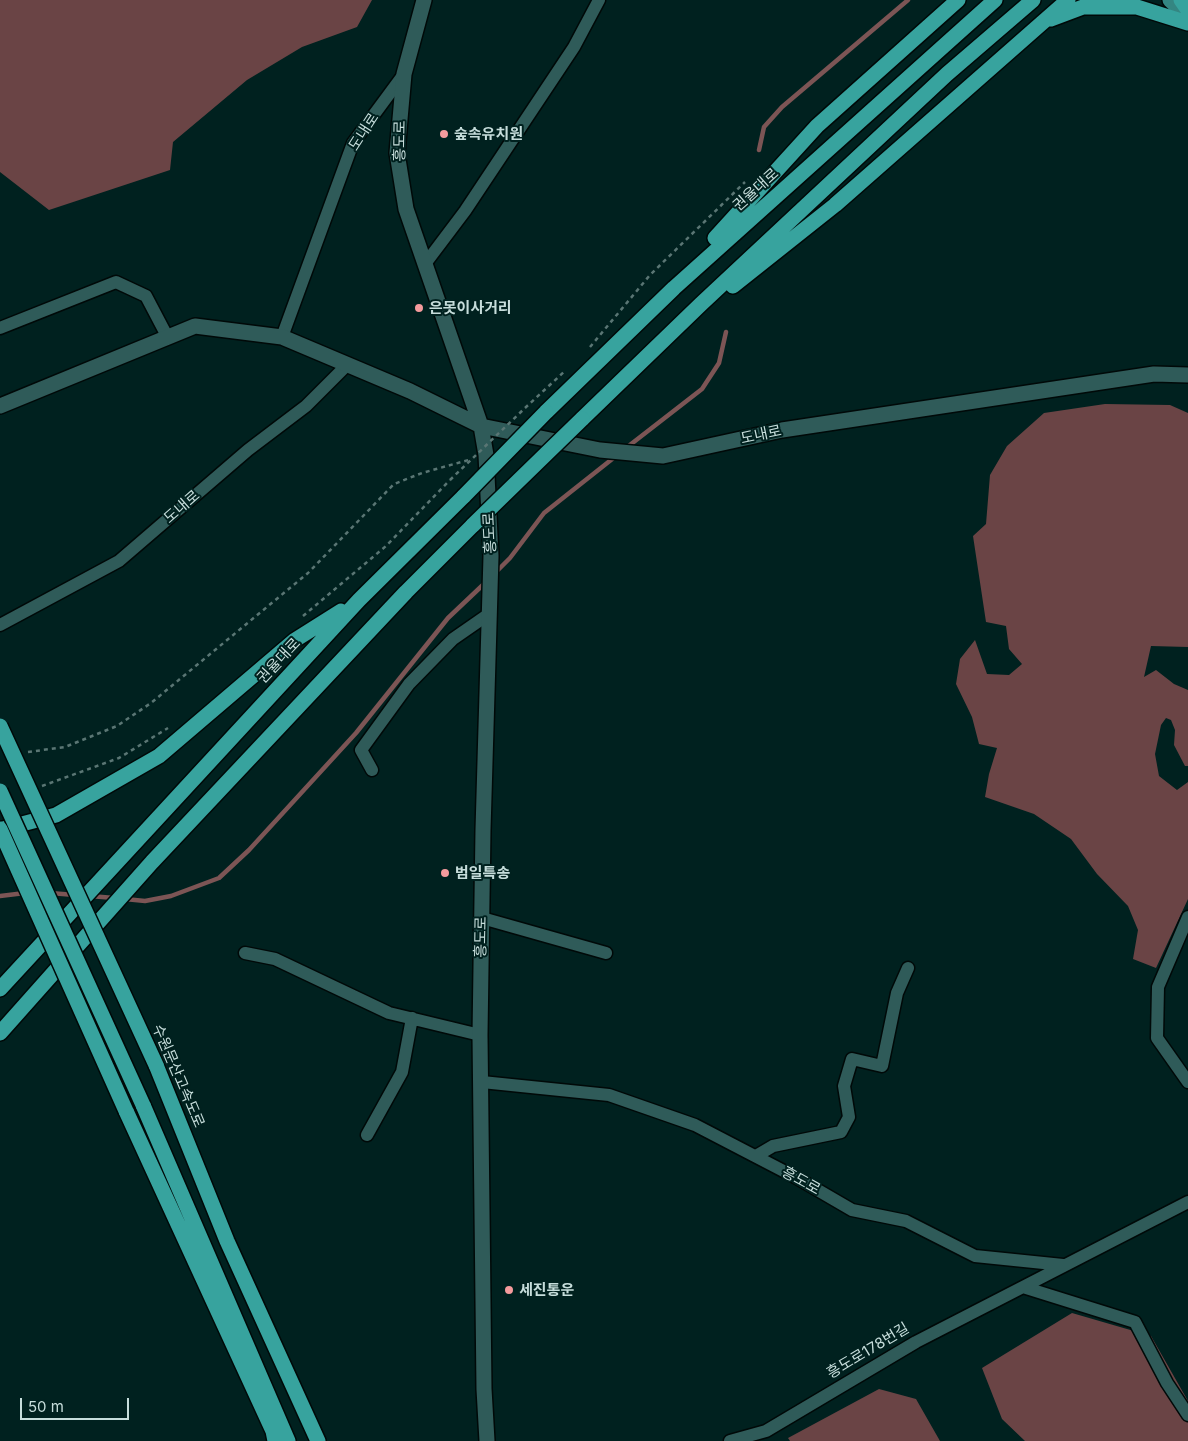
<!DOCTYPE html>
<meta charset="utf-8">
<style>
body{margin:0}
#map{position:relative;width:1188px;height:1441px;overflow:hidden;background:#00211f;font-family:Inter,sans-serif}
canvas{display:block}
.scale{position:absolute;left:20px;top:1398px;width:109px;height:22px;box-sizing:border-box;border:2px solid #c6dddb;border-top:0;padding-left:6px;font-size:15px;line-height:18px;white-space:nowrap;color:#c6dddb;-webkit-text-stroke:4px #00211f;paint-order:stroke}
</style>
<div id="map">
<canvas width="1188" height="1441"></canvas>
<div class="scale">50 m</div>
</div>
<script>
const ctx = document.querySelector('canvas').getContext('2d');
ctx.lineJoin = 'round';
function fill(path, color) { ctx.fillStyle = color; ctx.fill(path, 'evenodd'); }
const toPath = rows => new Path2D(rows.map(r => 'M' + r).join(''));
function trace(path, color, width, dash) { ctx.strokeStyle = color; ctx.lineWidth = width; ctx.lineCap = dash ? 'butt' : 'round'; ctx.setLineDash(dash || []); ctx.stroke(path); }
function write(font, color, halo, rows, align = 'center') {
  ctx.font = font + ' Inter,"Noto Sans KR",sans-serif'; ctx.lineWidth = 4; ctx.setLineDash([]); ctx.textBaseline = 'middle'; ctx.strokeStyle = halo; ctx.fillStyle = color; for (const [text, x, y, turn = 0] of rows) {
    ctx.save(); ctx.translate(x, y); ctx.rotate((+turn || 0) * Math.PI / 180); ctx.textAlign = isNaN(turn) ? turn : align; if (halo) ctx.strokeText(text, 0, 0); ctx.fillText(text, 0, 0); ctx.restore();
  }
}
const forest = toPath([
 [0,0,372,0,357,27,302,47,247,80,173,142,170,170,49,210,0,172],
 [1105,404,1170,405,1188,413,1188,647,1151,646,1144,677,1156,670,1174,684,1188,690,1188,766,1185,766,1174,745,1175,730,1171,720,1166,718,1161,725,1155,754,1159,776,1177,790,1188,782,1188,899,1156,968,1133,959,1138,930,1128,906,1097,874,1071,839,1034,814,985,797,989,774,997,748,979,744,972,717,956,684,960,659,975,640,987,674,1009,675,1022,664,1009,649,1006,626,986,622,973,536,986,524,990,475,1007,446,1044,413],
 [1072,1313,1151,1336,1188,1401,1188,1441,1025,1441,1002,1419,982,1368],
 [879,1389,916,1399,940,1441,790,1441,788,1438]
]);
const stream = toPath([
 [759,150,764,127,782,107,908,0],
 [626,448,702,389,719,363,726,332],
 [495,573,510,558,544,513,616,456],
 [50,893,75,895],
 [0,896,25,893],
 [90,896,114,898],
 [125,899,145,901,171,896,219,878,249,850,356,733,448,618,486,582]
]);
const path = toPath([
 [590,347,650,275,745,182],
 [525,408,566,370],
 [303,616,386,546,450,480],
 [28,752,65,747,117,726,151,703,308,573,394,484,422,473,472,459],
 [42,786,119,758,168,728]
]);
const street = toPath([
 [425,264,465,211,574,47,599,0],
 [0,328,116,282,146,296,167,336],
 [282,337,353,143,404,74],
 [0,625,119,561,248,450,306,406,347,365],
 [372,770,361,750,409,684,453,639,489,614],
 [1188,917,1158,987,1157,1038,1188,1082],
 [482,918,606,953],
 [245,953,275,959,389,1013,480,1035],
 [482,1082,609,1095,695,1125,797,1178,852,1210,906,1221,975,1256,1063,1265],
 [367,1135,402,1072,412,1018],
 [756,1156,773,1146,841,1132,849,1117,844,1086,852,1059,882,1066,897,993,908,968],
 [1023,1287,1135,1322,1167,1383,1188,1415],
 [730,1441,766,1431,916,1342,1188,1202]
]);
const secondary = toPath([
 [424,0,404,74,397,153,406,209,481,426,486,455,491,556,483,830,480,1035,484,1389,487,1441],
 [0,406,195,326,282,337,410,391,481,426,600,450,663,456,782,430,1154,374,1188,375]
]);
const primary = toPath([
 [1170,0,1188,17]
]);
const highway = toPath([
 [1181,0,1188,10],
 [1051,19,1083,7,1137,7,1188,23],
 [715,238,817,126,958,0],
 [733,286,835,205,1068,0],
 [546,412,674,288,995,0],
 [582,419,701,304,947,74,1033,0],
 [3,829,56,815,159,756,295,640,341,611],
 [0,989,359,600,464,496],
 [0,1033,152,862,406,592,473,525],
 [156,1065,227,1241,318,1441],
 [143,1105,288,1441],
 [126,1111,273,1431,275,1441]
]);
const pathBridge = toPath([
 [450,480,525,408]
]);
const highwayBridge = toPath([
 [464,496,546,412],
 [473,525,582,419],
 [0,726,156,1065],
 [0,791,143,1105],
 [0,829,126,1111]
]);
const markers = [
 [444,134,5,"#f59b9d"],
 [419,308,5,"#f59b9d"],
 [445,873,5,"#f59b9d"],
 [509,1290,5,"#f59b9d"]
];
const streetNames = [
 ["도내로",364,132,-57],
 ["흥도로",400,141,-89],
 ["권율대로",756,190,-42],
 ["도내로",761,435,-12],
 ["도내로",182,507,-41],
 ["흥도로",490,533,-93],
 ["권율대로",279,661,-47],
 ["흥도로",481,937,-89],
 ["수원문산고속도로",178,1076,67],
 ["흥도로",801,1181,29],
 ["흥도로178번길",868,1351,-31]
];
const poiNames = [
 ["숲속유치원",454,134],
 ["은못이사거리",429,308],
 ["범일특송",455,873],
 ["세진통운",519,1290]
];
fill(forest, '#6a4445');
trace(stream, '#7c5555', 4.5);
trace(street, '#000908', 15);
trace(secondary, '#000908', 18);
trace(primary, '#000908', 18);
trace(highway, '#000908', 18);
trace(path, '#5a7674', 2.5, [4, 4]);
trace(street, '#2f5b59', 12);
trace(secondary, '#2f5b59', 15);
trace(primary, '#348682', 15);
trace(highway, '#37a39e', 15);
trace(highwayBridge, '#000908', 18, []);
trace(pathBridge, '#5a7674', 2.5, [4, 4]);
trace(highwayBridge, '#37a39e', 15);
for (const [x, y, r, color] of markers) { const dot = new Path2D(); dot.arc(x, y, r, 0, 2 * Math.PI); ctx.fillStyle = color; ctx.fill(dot); trace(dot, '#00211f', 2); }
write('15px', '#c6dddb', '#00211f', streetNames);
write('bold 15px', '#c6dddb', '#00211f', poiNames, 'left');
</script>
